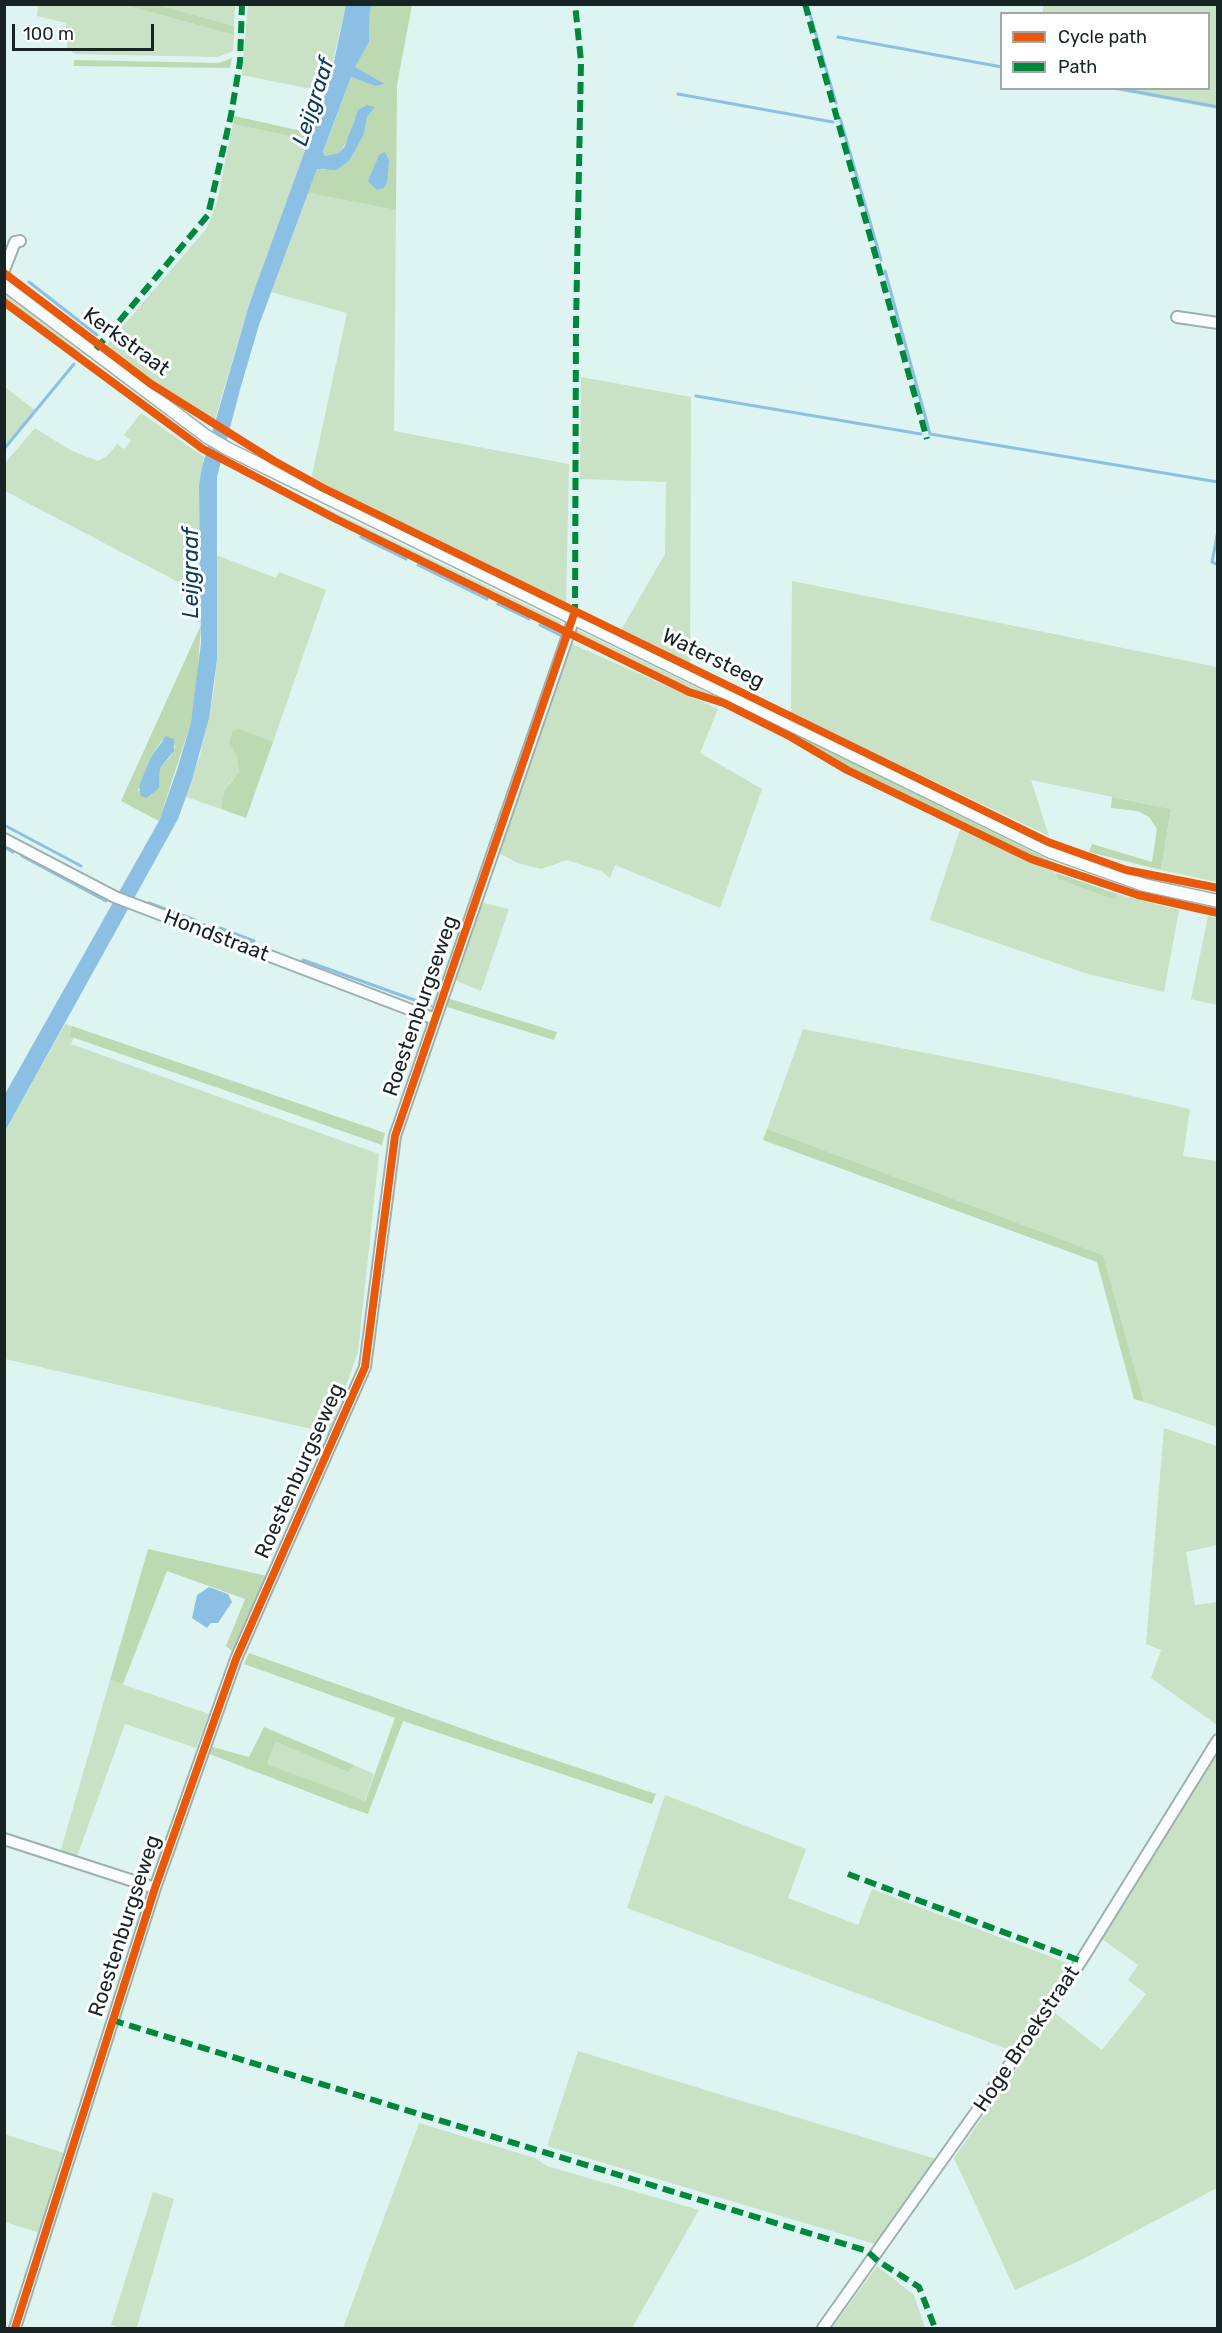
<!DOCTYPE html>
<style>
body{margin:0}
#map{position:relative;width:1222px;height:2333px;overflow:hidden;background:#def4f1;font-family:Rubik,sans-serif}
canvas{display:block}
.frame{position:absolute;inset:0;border:6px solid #162524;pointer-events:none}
.legend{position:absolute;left:1000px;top:12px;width:210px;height:78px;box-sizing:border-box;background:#fff;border:2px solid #a2a8a7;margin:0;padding:8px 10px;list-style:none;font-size:18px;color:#162524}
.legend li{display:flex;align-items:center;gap:12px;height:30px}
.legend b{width:30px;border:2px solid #a2a8a7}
.scale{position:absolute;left:12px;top:24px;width:142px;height:27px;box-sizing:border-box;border:3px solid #162524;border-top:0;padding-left:8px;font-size:18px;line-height:21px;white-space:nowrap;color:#162524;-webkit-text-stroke:4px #fff;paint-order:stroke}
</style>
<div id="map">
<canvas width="1222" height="2333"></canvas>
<div class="frame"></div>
<ul class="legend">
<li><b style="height:8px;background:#e8590c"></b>Cycle path</li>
<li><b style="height:8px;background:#00873e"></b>Path</li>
</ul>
<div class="scale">100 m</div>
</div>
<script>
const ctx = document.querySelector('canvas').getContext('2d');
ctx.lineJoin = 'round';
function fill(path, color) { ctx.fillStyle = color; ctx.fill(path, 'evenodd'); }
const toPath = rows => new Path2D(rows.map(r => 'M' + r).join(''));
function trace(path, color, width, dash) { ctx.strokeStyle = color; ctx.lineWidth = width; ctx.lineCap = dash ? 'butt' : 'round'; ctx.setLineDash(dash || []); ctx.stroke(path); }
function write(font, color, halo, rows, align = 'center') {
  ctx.font = font + ' Rubik,sans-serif'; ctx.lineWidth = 6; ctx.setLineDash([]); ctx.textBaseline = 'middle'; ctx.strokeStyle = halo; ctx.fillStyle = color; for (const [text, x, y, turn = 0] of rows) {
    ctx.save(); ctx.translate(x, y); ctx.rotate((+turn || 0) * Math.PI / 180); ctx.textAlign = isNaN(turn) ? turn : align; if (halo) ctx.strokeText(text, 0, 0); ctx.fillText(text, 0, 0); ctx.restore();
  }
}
const green = toPath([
 [38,5,125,5,234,35,233,51,218,57,74,54,67,47,66,23,37,16],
 [158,5,235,5,234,26],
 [248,5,346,5,326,92,242,75],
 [1044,5,1217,5,1217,109,1109,89,1208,88,1208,14,1042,13],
 [233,124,309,140,250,302,215,419,170,394,105,347,207,228,217,202],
 [308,193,396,210,394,431,569,464,566,604,311,480,347,313,271,292],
 [5,294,82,353,79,356,5,297],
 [581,377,691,397,690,664,621,630,665,554,666,482,580,479],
 [5,387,36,411,5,449,4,449],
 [141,413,204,457,199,485,201,594,5,491,5,463,35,428,70,450,98,461,107,456,117,444,124,449,131,441,124,435],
 [222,458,561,622,559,629,307,506],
 [216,555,276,578,279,572,326,590,273,742,239,730,229,742,237,757,239,772,229,784,221,809,186,797,200,755,214,690,217,660],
 [792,581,1217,667,1217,882,1161,870,1171,809,1031,780,1049,836,791,713],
 [576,629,731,704,684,689,573,636],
 [570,643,718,709,700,753,762,789,720,908,615,865,610,878,601,871,567,860,541,869,518,863,497,852],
 [960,830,1056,873,1058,879,1115,900,1117,894,1179,910,1164,992,1088,974,930,920],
 [480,902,509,909,481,991,457,981,454,978],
 [1208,916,1217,918,1217,1005,1191,999],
 [65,1024,72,1026,69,1035,74,1037,71,1044,379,1154,358,1352,329,1433,5,1359,5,1131],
 [803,1029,1038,1075,1190,1109,1183,1156,1217,1161,1217,1427,1144,1402,1103,1255,767,1129],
 [1164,1428,1217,1446,1217,1545,1186,1552,1195,1605,1217,1602,1217,1725,1151,1678,1161,1650,1146,1644],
 [110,1680,209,1714,196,1748,125,1724,76,1859,60,1853],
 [276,1742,349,1771,354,1765,374,1774,364,1802,267,1764],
 [1217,1750,1217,2188,1083,2259,1015,2290,954,2158,1055,2013,1102,2050,1146,1994,1128,1980,1138,1965,1102,1939],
 [665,1795,806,1849,788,1898,858,1925,872,1889,1070,1964,1013,2051,627,1908],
 [578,2051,712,2092,936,2159,875,2244,547,2146],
 [419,2123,535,2158,547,2166,699,2210,632,2328,343,2328],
 [4,2134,64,2153,40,2233,5,2222],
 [153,2192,174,2199,137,2327,122,2328,111,2325],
 [877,2266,914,2295,925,2328,832,2328]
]);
const forest = toPath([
 [125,5,158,5,234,26,234,35],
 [373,5,412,5,397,85,396,210,308,193,317,169,326,170,364,134,367,117,375,107,354,119,350,137,339,153,325,156,323,153,351,77,375,86,385,84,354,67,369,42,370,9],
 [232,58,230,68,74,66,74,60,219,63],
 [234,116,311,133,309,140,233,124],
 [201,625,197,681,191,722,159,821,121,801],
 [171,737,175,747,171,756,160,768,159,788,138,791,151,757,162,740],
 [778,726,825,749,1057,864,1022,853,838,764],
 [239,729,273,742,246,818,221,809,225,790,239,772,237,757,229,742,233,731],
 [1112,797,1171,809,1161,870,1089,852,1092,844,1152,862,1157,829,1149,817,1138,811,1111,808],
 [1056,873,1117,894,1115,900,1058,879],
 [447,998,557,1032,554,1040,444,1006],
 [72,1026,385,1133,382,1145,69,1036],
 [767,1129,1103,1255,1144,1402,1134,1399,1097,1262,763,1140],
 [148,1549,267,1576,234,1653,226,1646,245,1599,167,1571,123,1684,110,1680],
 [249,1653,489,1738,656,1794,652,1804,403,1721,368,1814,350,1808,207,1753,209,1746,249,1757,264,1727,354,1765,349,1772,276,1742,267,1764,365,1801,395,1718,244,1664]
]);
const water = toPath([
 [346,5,373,5,370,9,369,42,355,67,385,84,375,86,351,77,323,152,325,156,339,153,345,146,358,110,367,105,375,107,367,117,364,134,349,161,336,170,317,169,259,325,241,386,217,477,217,660,209,718,192,780,178,819,5,1131,5,1094,159,821,177,770,191,722,201,643,199,485,202,467,250,302,323,101,332,71],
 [385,152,389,160,387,182,384,188,377,190,368,181,379,155],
 [166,736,174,739,174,751,160,768,159,788,146,798,141,796,139,786,151,757],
 [209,1587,228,1594,232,1602,218,1623,211,1623,207,1628,192,1618,197,1595]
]);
const stream = toPath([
 [807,4,836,103],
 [838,37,1002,67],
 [1116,88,1218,107],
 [678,94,833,122],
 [840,118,881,260],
 [885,271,930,434,1218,482],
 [29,282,97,335],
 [696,396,921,434],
 [4,449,74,364],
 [1218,531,1212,562,1218,565],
 [361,537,406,559],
 [418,565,487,599],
 [498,604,529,619],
 [540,625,560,635],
 [4,825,81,866],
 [4,847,13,852],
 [22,856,106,901],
 [149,903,195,920],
 [220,928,254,941],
 [303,960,431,1006]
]);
const minor = toPath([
 [4,270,15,242,20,241],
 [1177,317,1218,323],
 [4,839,115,897,435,1019],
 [4,1839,155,1888],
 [15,2328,155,1888,236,1659,365,1367,395,1136,574,618],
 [823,2328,1013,2060,1081,1961,1218,1740]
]);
const tertiary = toPath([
 [4,284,206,436,228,449,1051,852,1144,885,1218,901]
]);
const quiet = toPath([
 [805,4,927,439],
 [96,349,208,215,231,115,240,62,242,4],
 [575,616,576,325,581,61,575,4],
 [848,1874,1081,1961],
 [112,2020,867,2251,878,2261,919,2287,935,2328]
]);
const cycleway = toPath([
 [4,273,151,384,274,461,323,488,1048,842,1126,870,1218,888],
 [4,302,203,449,336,519,689,692,724,703,791,737,847,770,1031,859,1138,895,1218,913],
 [15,2328,155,1888,236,1659,365,1367,395,1136,575,611]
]);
const streetNames = [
 ["Kerkstraat",126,342,36],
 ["Watersteeg",713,659,26],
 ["Hondstraat",216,936,21],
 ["Roestenburgseweg",421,1006,-71],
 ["Roestenburgseweg",300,1471,-66],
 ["Roestenburgseweg",125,1926,-72],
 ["Hoge Broekstraat",1027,2039,-56]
];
const waterNames = [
 ["Leijgraaf",314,102,-72],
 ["Leijgraaf",192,573,-90]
];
fill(green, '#c9e1c5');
fill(forest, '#bcd9b1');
fill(water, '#8bc0e4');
trace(stream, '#8bc0e4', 3);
trace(minor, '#9eb0ad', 14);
trace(tertiary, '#9eb0ad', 15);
trace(minor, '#fafdfd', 10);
trace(tertiary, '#fafdfd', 12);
trace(quiet, '#00873e', 6, [12, 6]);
trace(cycleway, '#e8590c', 8);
write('21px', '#162524', '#fff', streetNames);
write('italic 22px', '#0a3e61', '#fff', waterNames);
</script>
